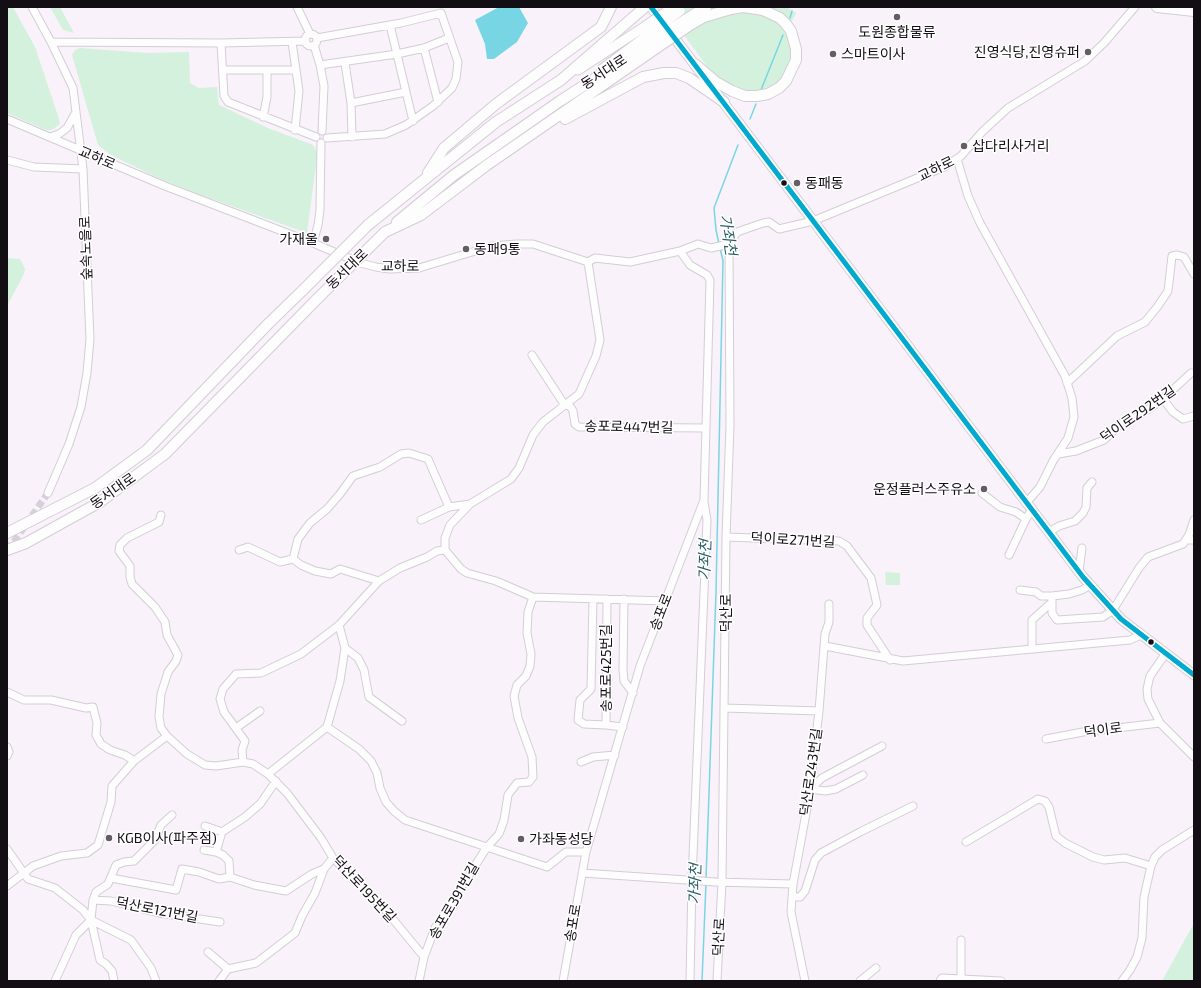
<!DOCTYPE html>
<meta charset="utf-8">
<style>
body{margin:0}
#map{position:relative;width:1201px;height:988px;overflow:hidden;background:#f9f2fa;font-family:"Exo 2",sans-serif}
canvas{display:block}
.frame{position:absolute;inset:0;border:8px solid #130d14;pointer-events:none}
</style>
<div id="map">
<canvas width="1201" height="988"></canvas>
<div class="frame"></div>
</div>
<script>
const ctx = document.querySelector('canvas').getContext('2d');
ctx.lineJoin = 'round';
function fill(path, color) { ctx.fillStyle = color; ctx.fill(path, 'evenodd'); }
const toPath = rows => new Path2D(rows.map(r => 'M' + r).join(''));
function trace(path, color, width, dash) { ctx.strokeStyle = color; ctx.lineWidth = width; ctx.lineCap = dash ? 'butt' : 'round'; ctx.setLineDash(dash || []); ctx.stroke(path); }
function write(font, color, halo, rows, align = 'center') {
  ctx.font = font + ' "Exo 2","Noto Sans KR",sans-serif'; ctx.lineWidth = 3; ctx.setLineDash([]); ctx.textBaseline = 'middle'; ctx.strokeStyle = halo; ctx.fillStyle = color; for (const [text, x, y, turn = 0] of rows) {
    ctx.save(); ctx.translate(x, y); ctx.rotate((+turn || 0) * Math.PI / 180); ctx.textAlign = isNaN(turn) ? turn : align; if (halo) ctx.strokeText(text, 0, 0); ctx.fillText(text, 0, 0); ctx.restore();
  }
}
const green = toPath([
 [7,7,13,7,35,47,59,119,60,124,52,130,46,130,7,113],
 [50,7,60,7,74,33,63,30],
 [663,7,786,7,796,13,787,32,792,49,792,60,788,70,777,85,757,93,735,90,712,73],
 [80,48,147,53,189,52,190,83,199,88,217,87,219,105,268,128,313,145,317,152,316,165,307,233,198,194,156,177,111,155,98,145,72,55,75,50],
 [7,258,20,259,25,269,23,276,7,306],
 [885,572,900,573,900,585,886,585],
 [1194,923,1194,981,1162,981]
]);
const water = toPath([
 [499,7,519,7,528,23,517,42,494,59,487,59,485,44,475,20]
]);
const stream = toPath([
 [790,18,792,11],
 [761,90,783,35],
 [750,119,756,104],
 [719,244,716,230,714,208,738,145],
 [706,879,716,592,723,261,720,248],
 [702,981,706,883]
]);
const minorTunnel = toPath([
 [8,550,48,493]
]);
const minor = toPath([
 [32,7,51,42,73,88,83,169,88,291,90,339,87,373,81,407,69,444,48,493],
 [297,7,310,34],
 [390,25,413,121],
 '305 40a6 6 0 1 1 12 0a6 6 0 1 1-12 0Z',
 [317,38,401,23,441,13,458,62,456,79,452,88,433,106,406,125,385,134,327,138],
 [51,42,221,43,306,41],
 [292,42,299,91,295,130],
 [221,43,224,96,228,102,316,137],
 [314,45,320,65,324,86,322,131],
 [424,48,438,102],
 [345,63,351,103,352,137],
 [320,65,397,54,424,48,449,38],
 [223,70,296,70],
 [351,103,406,92],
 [263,117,267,97,267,70],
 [7,119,165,186,313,243,360,263,376,267,389,269,419,268,492,246,516,244,533,244,588,262,595,258,630,262,680,251,698,244,711,248,729,244,737,232,763,223,769,222,779,229,813,221,944,167,961,156,982,132,1008,108,1085,61,1104,43,1135,7],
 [50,137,59,134,67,128,76,112],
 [957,159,968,196,980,223,1065,376,1072,398,1074,417,1068,438,1053,461,1040,487,1027,502],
 [7,160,34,167,83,169],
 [313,243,318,225,320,210,321,143],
 [532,355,564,404,570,406,573,411,575,424,579,427,706,428],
 [1067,383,1117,336,1145,322,1158,306,1168,291,1172,256,1177,255,1184,257,1194,274],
 [1163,399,1173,412,1183,419,1194,416],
 [1058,454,1076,451,1104,440,1121,423,1137,417,1163,399,1191,373],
 [982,493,1000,507,1016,512,1026,519,1032,509],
 [161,515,159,522,127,538,120,545,119,551,130,566,130,577,132,584,155,607,165,622,167,635,178,655,176,661,168,672,161,694,159,717,161,728,167,736,187,754,205,765,216,766,243,762,253,764,268,774,287,793,321,838,333,858,387,912,424,957],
 [421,520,449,507,470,504],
 [1049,532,1059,526,1075,521,1083,513,1086,507,1087,488,1092,482],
 [726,537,839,541,847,546,871,578,877,605,867,618,867,625,890,660],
 [1186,540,1194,540],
 [239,550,248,547,280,562,293,559,301,565,315,571,331,574,340,569,379,581],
 [445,550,445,538,450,525,470,504,511,479,519,468,533,435,543,422,579,394,596,356,600,340,588,262],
 [445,550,461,569,467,573,496,581,533,597,666,601],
 [1009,555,1026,519],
 [293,559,298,539,310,523,327,509,340,494,353,476,380,467,401,454,409,453,428,459,449,507],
 [1079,571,1082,548],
 [1020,590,1036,592,1041,596,1052,596,1069,594,1082,590,1090,585],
 [593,599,591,689,580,700,578,720,584,724,606,725,623,727],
 [624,599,623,669,624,681,633,693],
 [1052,602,1052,613,1057,620,1103,617,1113,610,1139,568,1148,557,1183,544,1189,535,1194,520],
 [825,646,903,661,1130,640,1141,635],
 [345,648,358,658,364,670,369,697,402,721],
 [1032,648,1032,620,1052,602,1052,600],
 [1166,653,1150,676,1147,689,1148,699,1160,723,1194,757],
 [7,692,24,700,51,700,86,708,93,707,97,723,96,735,101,744,110,750,125,755,134,761],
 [725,708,819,711],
 [606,725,607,599],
 [327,727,359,749,371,761,377,773,380,788,386,802,394,811,405,820,547,867,566,852,586,852],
 [236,728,260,711],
 [1046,739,1083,732,1160,723],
 [7,747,9,752,7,756],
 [243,762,242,750,245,741,224,712,220,699,223,689,236,674,261,673,301,654,339,625,379,581,400,568,427,557,437,551,445,550],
 [581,762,593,757,615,755],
 [268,774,327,727,340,681,345,648,339,625],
 [810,789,822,778,882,746],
 [810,789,825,791,836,789,863,775],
 [205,826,222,832],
 [966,842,1038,799,1045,801,1049,807,1056,836,1065,843,1093,857,1104,860,1125,858,1151,866],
 [7,849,28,879,55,888,83,910,91,920,100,960,106,964,112,971,114,981],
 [204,850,216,852,222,832,245,817,260,804,276,781],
 [216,852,223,855,229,861,230,877],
 [582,873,716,882,793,884],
 [111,878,176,890,182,869,199,872,219,879,230,877,254,885,286,891,312,874,324,869,333,858],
 [7,886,33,866,61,856,87,853,98,845,111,802,112,786,134,761,167,736],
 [792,897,800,897,805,891,815,860,821,853,860,832,913,806],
 [93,900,111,901,159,913,220,922],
 [91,920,131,940,151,968,156,981],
 [961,940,961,979],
 [208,952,228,969],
 [55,981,76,935,91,920,93,900,96,892,108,884,116,865,124,862,134,861,155,840,161,825,172,815],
 [219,981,228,969,256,963,295,933,302,916,315,893,324,869],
 [419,981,424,957,435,928,487,847,499,834,504,820,508,795,517,783,529,782,533,777,532,757,518,718,514,696,517,685,526,676,530,666,531,654,527,633,528,612,533,597],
 [563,981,586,852,640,666,704,500,710,280,707,275,690,265,680,251],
 [690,981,692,880,707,520,704,502],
 [717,981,722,882,726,537,730,426,729,244],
 [805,981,791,912,793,884,809,797,819,711,825,634,829,622,829,604],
 [860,981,876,968],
 [940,981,942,978,1001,981],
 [1122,981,1130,970,1137,957,1142,938,1144,897,1151,866,1155,857,1162,850,1194,830]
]);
const major = toPath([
 [651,7,1083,577,1121,619,1194,675],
 [602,69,649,34],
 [578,70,644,27]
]);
const highway = toPath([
 [1157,7,1194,11],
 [685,20,706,7],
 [690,25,704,17,731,9,743,7,763,10,780,18,786,24,791,31,796,49,796,60,786,81,779,88,768,94,757,96,745,96,732,91,716,82,695,64],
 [565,119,643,77,664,73,676,73,689,78,724,102],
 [428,173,444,148,496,104,601,27,611,7],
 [397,222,454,175,560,101,654,40],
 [368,225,496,122,561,80,645,7],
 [385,232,421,215,487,165,658,47],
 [7,533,95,488,147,450,268,324,303,290],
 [7,550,26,543,100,502,165,454,318,298]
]);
const majorBridge = toPath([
 [644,27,673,7],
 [649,34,680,11]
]);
const highwayBridge = toPath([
 [654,40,685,20],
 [658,47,690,25],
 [303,290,368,225],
 [318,298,385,232]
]);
const bus1 = toPath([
 [651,7,1083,577,1121,619,1194,675]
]);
const markers = [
 [897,17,4,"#645d64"],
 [1088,52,4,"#645d64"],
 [833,54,4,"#645d64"],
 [964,146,4,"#645d64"],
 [784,183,3.5,"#130d14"],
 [797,183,4,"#645d64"],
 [326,239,4,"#645d64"],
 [466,249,4,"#645d64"],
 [984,489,4,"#645d64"],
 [1151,642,3.5,"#130d14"],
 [109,838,4,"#645d64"],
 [521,839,4,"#645d64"]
];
const poiNames = [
 ["도원종합물류",897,32,"center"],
 ["진영식당,진영슈퍼",1080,52,"right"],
 ["스마트이사",841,54],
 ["삽다리사거리",972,146],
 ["동패동",805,183],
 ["가재울",318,239,"right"],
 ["동패9통",474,249],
 ["운정플러스주유소",976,489,"right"],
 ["KGB이사(파주점)",117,838],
 ["가좌동성당",529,839]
];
const streetNames = [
 ["동서대로",604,72,-33],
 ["교하로",97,158,23],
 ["교하로",936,169,-26],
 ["숲속노을로",86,248,-92],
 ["교하로",400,266],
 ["동서대로",347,269,-44],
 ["덕이로292번길",1138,414,-35],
 ["송포로447번길",629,427,1],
 ["동서대로",113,491,-35],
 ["덕이로271번길",793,540,3],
 ["송포로",661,612,-69],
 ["덕산로",726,613,-90],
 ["송포로425번길",606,668,-90],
 ["덕이로",1103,730,-8],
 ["덕산로243번길",811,772,-82],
 ["덕산로195번길",364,889,47],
 ["송포로391번길",454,901,-60],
 ["덕산로121번길",157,910,11],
 ["송포로",573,923,-80],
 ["덕산로",719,937,-87]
];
const waterNames = [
 ["가좌천",728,235,81],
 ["가좌천",705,560,-88],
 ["가좌천",695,884,-88]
];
fill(green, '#d4f1de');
fill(water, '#78d6e4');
trace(stream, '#78d6e4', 1.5);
trace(minorTunnel, '#d6d0d8', 7, [7, 3.5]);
trace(minor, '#d4cdd5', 9);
trace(major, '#d4cdd5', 11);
trace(highway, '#d4cdd5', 12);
trace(minor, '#fefdfe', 7);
trace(major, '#fefdfe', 9);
trace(highway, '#fefdfe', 10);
trace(majorBridge, '#d4cdd5', 11, []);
trace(highwayBridge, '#d4cdd5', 12, []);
trace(majorBridge, '#fefdfe', 9);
trace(highwayBridge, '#fefdfe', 10);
trace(bus1, '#00a9ce', 5);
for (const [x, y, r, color] of markers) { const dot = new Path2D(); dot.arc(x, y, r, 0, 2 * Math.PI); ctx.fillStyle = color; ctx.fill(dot); trace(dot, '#fff', 1.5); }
write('14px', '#130d14', '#fff', poiNames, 'left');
write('14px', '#130d14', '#fff', streetNames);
write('italic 15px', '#265d64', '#fff', waterNames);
</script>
